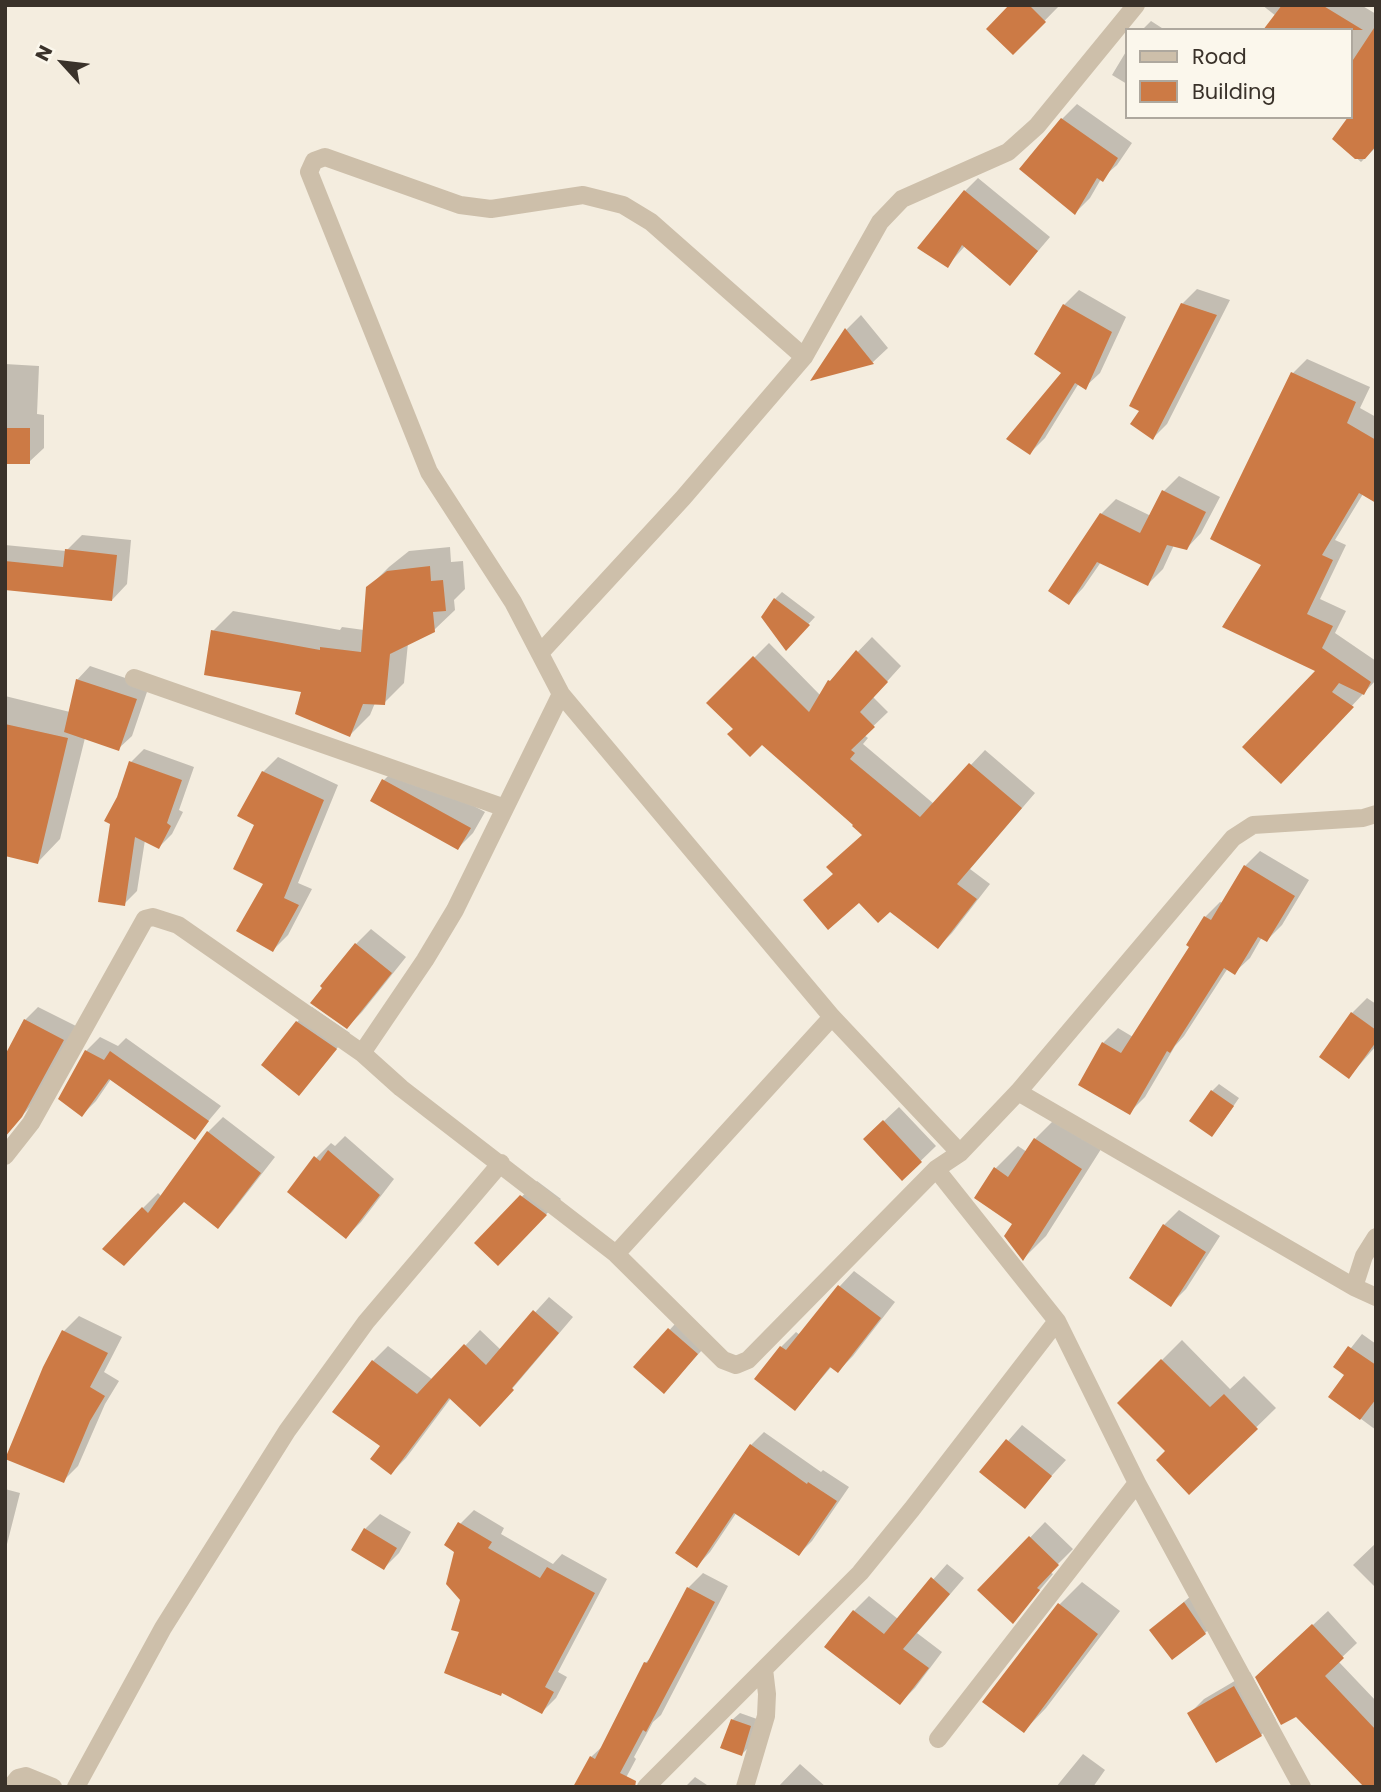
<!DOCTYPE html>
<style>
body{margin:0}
#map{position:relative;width:1381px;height:1792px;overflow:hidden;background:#f4eddf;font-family:Poppins,sans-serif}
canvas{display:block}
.frame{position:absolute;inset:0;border:7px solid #3a322a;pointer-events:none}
.legend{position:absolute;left:1125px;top:28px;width:228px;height:91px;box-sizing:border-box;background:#fbf7ec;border:2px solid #aea89e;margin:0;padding:9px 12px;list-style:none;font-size:21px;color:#3a322a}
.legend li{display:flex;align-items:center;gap:14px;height:35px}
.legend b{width:35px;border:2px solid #aea89e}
.north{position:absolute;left:28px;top:28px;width:70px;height:70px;-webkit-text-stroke:5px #fbf7ec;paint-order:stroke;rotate:297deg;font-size:19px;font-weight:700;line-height:28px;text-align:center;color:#3a322a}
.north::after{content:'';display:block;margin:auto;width:24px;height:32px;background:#3a322a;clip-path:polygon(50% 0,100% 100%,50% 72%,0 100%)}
</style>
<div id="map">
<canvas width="1381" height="1792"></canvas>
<div class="frame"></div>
<ul class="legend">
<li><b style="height:9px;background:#cdbfaa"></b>Road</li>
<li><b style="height:19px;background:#cc7a45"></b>Building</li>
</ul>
<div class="north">N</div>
</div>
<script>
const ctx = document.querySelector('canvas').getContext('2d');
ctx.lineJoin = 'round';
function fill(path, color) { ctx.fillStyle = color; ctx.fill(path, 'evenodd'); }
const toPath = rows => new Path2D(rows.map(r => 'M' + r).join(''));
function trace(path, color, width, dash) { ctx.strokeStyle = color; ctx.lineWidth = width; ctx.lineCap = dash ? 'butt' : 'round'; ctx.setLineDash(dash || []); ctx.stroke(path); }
const shadow = toPath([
 [1011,5,1059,5,1059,6,1013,53],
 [1262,5,1361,5,1376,14,1376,147,1361,162,1335,139,1351,117,1351,30,1276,16],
 [1151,21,1165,30,1142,30],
 [1127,50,1127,84,1112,75],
 [1077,104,1132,143,1117,165,1101,179,1090,198,1075,213,1062,119],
 [978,178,1050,237,1010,284,965,246,948,265,965,191],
 [1197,289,1230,300,1167,424,1153,438,1141,410,1182,304],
 [1079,290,1126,317,1100,373,1085,387,1079,383,1045,438,1030,453,1063,373,1064,305],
 [861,315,888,348,873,362,814,378,846,330],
 [1307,359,1370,387,1360,408,1376,417,1376,501,1363,494,1335,540,1346,545,1320,599,1346,611,1335,633,1376,661,1376,680,1295,767,1318,671,1264,564,1293,373],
 [5,364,39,366,37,414,44,415,44,448,29,462,5,462],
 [1179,476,1220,497,1201,533,1186,549,1174,545,1163,569,1148,584,1101,562,1083,588,1069,603,1101,514,1116,499,1151,516,1164,491],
 [82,535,131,540,127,584,112,600,5,589,5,545,66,551],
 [450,547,451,562,463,561,465,589,454,600,455,610,434,630,408,643,404,683,384,703,375,703,370,715,350,735,304,691,213,631,233,611,340,630,342,627,364,630,368,588,389,567,409,551],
 [782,592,815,617,786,648,775,599],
 [872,637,901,666,873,697,888,712,864,735,868,738,863,744,934,804,985,750,1035,793,970,869,990,884,952,933,938,947,890,910,834,873,864,834,762,743,735,729,709,703,769,643,821,696,830,681],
 [90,666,149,686,132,736,118,749,85,738,60,839,38,862,5,854,5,696,70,712,77,680],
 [144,749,194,767,179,810,183,812,172,834,159,847,145,840,137,891,124,904,118,797,131,762],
 [278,757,338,785,298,883,312,889,288,935,273,950,257,824,263,772],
 [399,765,485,812,473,833,458,848,372,800,384,780],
 [1260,851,1309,880,1282,925,1267,940,1262,937,1250,958,1235,972,1228,968,1184,1036,1175,1046,1145,1097,1130,1112,1103,1043,1118,1028,1133,1037,1192,946,1205,917,1220,902,1223,903,1245,866],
 [371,929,406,957,362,1012,347,1027,356,944],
 [1367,998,1376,1004,1376,1046,1349,1077,1352,1013],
 [38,1007,76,1026,34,1102,5,1136,25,1020],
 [312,1007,350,1033,299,1093,297,1022],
 [100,1037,118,1046,126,1038,221,1106,194,1138,111,1079,96,1101,82,1115,86,1051],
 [1219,1084,1239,1098,1219,1127,1212,1091],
 [899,1107,936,1146,902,1179,865,1139],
 [1058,1116,1103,1146,1046,1236,1024,1258,1015,1223,995,1169,1018,1146,1027,1152,1035,1139],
 [223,1117,275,1157,232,1212,217,1227,184,1201,139,1249,143,1208,158,1193,162,1197,208,1132],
 [345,1136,394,1179,361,1222,346,1237,316,1158,331,1143,335,1146],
 [537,1181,561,1199,498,1264,477,1243],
 [1179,1210,1220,1236,1186,1289,1171,1304,1164,1225],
 [854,1271,895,1302,853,1356,838,1371,832,1366,795,1409,781,1347,796,1332,800,1335,840,1286],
 [549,1297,573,1317,495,1409,451,1398,406,1458,391,1473,382,1446,373,1361,388,1346,433,1380,480,1330,501,1350],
 [684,1314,712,1339,664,1392,636,1367],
 [79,1316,122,1337,104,1372,119,1381,105,1404,78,1466,63,1481,64,1331],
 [1362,1334,1376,1344,1376,1430,1330,1396,1346,1374,1336,1367],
 [1182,1340,1230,1389,1244,1376,1276,1408,1189,1493,1167,1451,1119,1403],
 [1022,1425,1066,1460,1024,1506,982,1471],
 [764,1432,821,1472,823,1470,849,1487,812,1541,799,1554,737,1512,710,1552,697,1566,751,1445],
 [5,1489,20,1493,5,1552],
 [474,1510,504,1528,501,1534,553,1564,562,1554,607,1579,558,1672,567,1677,556,1698,542,1712,462,1631,462,1600,456,1551,460,1524],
 [380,1514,411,1532,399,1553,384,1568,365,1529],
 [1045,1522,1073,1549,1050,1572,1053,1574,1013,1622,980,1590],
 [1376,1543,1376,1588,1353,1565],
 [947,1564,964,1578,917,1633,942,1652,915,1688,900,1703,854,1611,869,1596,898,1619],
 [703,1573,728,1586,661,1715,653,1722,634,1757,636,1759,621,1787,591,1757,604,1745,645,1663,653,1656,688,1588],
 [1082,1582,1120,1611,1046,1708,1024,1731,1059,1605],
 [1199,1589,1220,1618,1205,1633,1151,1630],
 [1328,1611,1357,1643,1338,1661,1376,1701,1376,1787,1272,1663],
 [1250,1672,1276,1720,1261,1735,1189,1714,1204,1699],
 [740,1713,757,1719,749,1747,742,1754,732,1720],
 [1083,1754,1105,1770,1093,1787,1056,1787],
 [800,1764,826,1787,778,1787],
 [695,1777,710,1787,685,1787]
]);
const building = toPath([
 [1009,5,1029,5,1046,22,1013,55,986,29],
 [1282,5,1322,5,1363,30,1263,30],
 [1376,25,1376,146,1365,159,1355,159,1332,139,1348,117,1351,117,1351,63],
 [1061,118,1118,158,1103,182,1097,178,1075,215,1019,169],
 [964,190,1038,251,1010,286,962,245,948,268,917,248],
 [1181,303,1217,315,1153,440,1130,424,1139,411,1129,406],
 [1063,304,1112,332,1086,390,1075,383,1030,455,1006,439,1061,373,1034,354],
 [845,328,874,364,810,381],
 [1291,372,1356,402,1347,423,1376,440,1376,503,1359,493,1322,555,1333,560,1307,614,1333,626,1322,648,1371,682,1364,695,1339,683,1332,692,1354,707,1281,784,1242,747,1315,671,1222,627,1261,565,1210,539],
 [5,428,30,428,30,464,5,464],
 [1162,490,1206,512,1187,550,1167,545,1148,586,1097,562,1069,605,1048,591,1100,513,1140,533],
 [65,549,117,555,112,601,5,590,5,561,63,567],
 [430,566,431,581,443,580,446,611,433,612,435,632,390,654,385,705,363,704,350,737,295,714,301,692,204,675,211,630,320,650,320,647,361,652,366,587,387,571],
 [774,598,810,625,786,651,761,617],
 [856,650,888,682,860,712,875,727,851,750,855,753,850,759,920,817,969,763,1022,808,957,884,977,899,938,949,890,912,878,923,859,903,828,930,803,900,833,874,826,867,862,835,852,826,853,825,762,745,750,757,727,734,733,729,706,703,753,656,809,712,828,680,830,681],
 [76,679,137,699,119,751,64,732],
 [5,724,68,738,38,864,5,856],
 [129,761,182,780,167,823,171,826,159,849,135,837,125,906,98,902,110,824,104,821,117,797],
 [262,771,324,800,284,898,299,905,273,952,236,931,263,884,233,869,254,825,237,816],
 [382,779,471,828,458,850,370,801],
 [1244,865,1295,896,1267,942,1258,937,1235,975,1224,968,1170,1053,1167,1051,1130,1115,1078,1085,1102,1042,1121,1053,1189,947,1186,945,1204,916,1211,920],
 [355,943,392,973,347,1029,310,1003,322,988,320,986],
 [1351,1012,1376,1030,1376,1042,1349,1079,1319,1057],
 [24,1019,64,1040,22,1117,5,1137,5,1055],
 [296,1021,337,1049,299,1096,261,1065],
 [85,1050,104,1060,110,1051,209,1121,195,1140,109,1079,82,1117,58,1099],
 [1211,1090,1234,1106,1212,1137,1189,1121],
 [883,1120,922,1162,902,1181,863,1139],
 [207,1131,261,1173,218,1229,184,1202,124,1266,102,1249,142,1207,148,1213],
 [1034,1138,1082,1169,1023,1261,1004,1236,1012,1224,974,1198,994,1167,1008,1177],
 [328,1150,380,1195,346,1239,287,1192,314,1156,320,1161],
 [520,1195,547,1215,498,1266,474,1243],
 [1163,1224,1206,1252,1171,1307,1129,1278],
 [838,1285,881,1318,838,1373,830,1367,795,1411,754,1379,780,1346,786,1350],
 [533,1310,559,1333,512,1388,514,1390,480,1427,449,1398,391,1475,370,1459,380,1446,332,1412,372,1360,417,1394,464,1344,486,1365],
 [668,1328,698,1354,664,1394,633,1367],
 [62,1330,108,1353,90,1387,105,1396,90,1421,64,1483,5,1459,43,1367],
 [1348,1346,1376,1365,1376,1399,1360,1420,1328,1397,1344,1375,1333,1367],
 [1161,1359,1210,1407,1224,1394,1258,1429,1189,1495,1156,1460,1165,1451,1117,1403],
 [1006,1439,1052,1476,1025,1509,979,1472],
 [750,1444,807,1484,808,1482,837,1501,799,1556,734,1513,697,1568,675,1553],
 [458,1522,492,1542,488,1548,540,1578,547,1567,595,1593,545,1687,554,1692,542,1714,502,1693,501,1696,444,1673,459,1632,451,1630,460,1600,446,1584,454,1552,444,1545],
 [364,1528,397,1548,384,1570,351,1550],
 [1029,1536,1059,1565,1037,1588,1040,1590,1013,1624,977,1590],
 [931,1577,950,1594,903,1649,929,1668,900,1705,824,1647,853,1610,884,1634],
 [687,1587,715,1602,646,1732,643,1730,620,1773,636,1781,635,1787,573,1787,590,1756,595,1759,644,1662,647,1663],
 [1184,1602,1206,1634,1172,1660,1149,1630],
 [1058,1603,1098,1634,1024,1733,982,1702],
 [1312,1624,1344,1658,1325,1676,1376,1730,1376,1787,1364,1787,1296,1717,1281,1725,1255,1677],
 [1234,1686,1262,1736,1216,1763,1187,1713],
 [731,1719,751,1726,742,1756,720,1748]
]);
const minor = toPath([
 [804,357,651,222,623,205,583,195,491,209,460,205,325,157,314,161,309,172,429,472,513,602,561,694,832,1017,960,1153],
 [541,652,683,498,804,357,880,222,902,199,1008,152,1037,126,1136,5],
 [134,678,505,808],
 [362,1053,425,960,455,910,561,694],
 [1018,1092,1354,1287,1376,1297],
 [5,1156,31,1123,145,919,153,917,178,925,362,1053,401,1088,616,1254,723,1360,736,1365,748,1360,936,1169,960,1153,1018,1092,1233,838,1253,825,1363,818,1376,814],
 [936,1169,1057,1321,1137,1483,1302,1787],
 [616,1254,832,1017],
 [1354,1287,1364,1256,1376,1237],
 [938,1739,1137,1483],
 [11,1787,18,1778,26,1776,53,1787],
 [76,1787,163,1628,287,1431,366,1322,501,1163],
 [646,1787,860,1573,912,1509,1057,1321],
 [745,1787,766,1716,767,1694,764,1669]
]);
fill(shadow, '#0003');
fill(building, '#cc7a45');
trace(minor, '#cdbfaa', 18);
</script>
